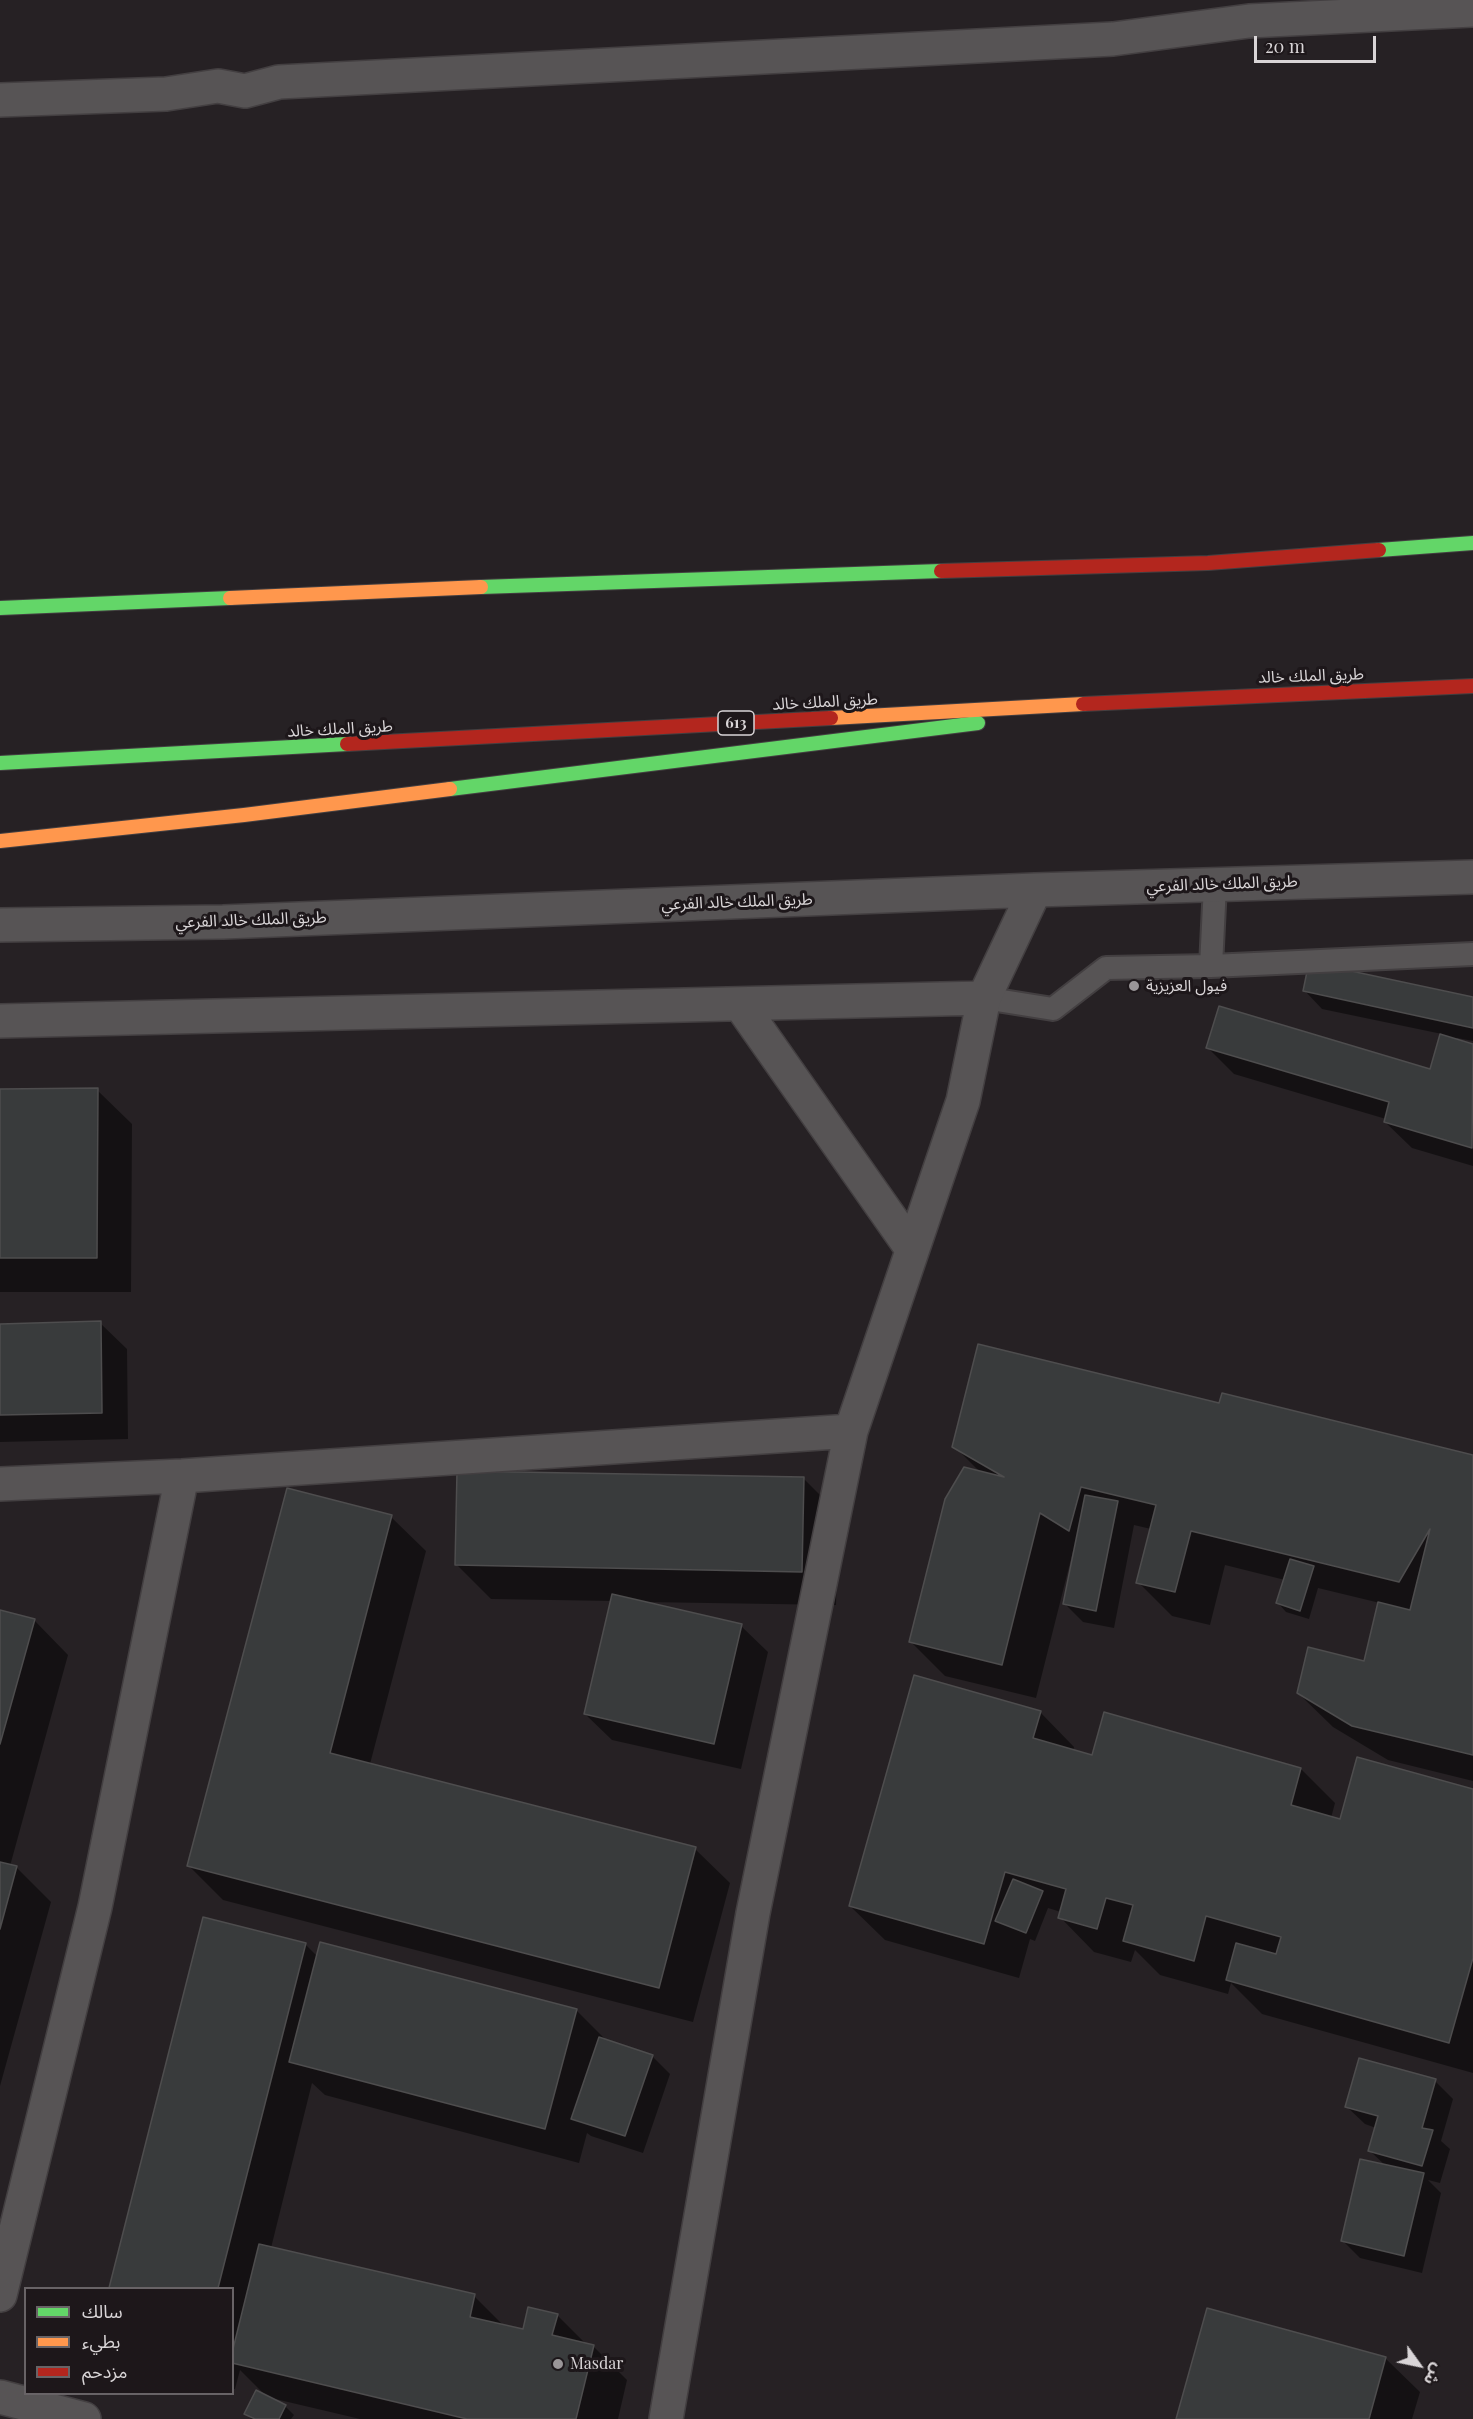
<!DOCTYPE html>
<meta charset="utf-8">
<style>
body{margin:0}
#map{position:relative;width:1473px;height:2419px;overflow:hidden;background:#262124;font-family:"Playfair Display","Noto Sans Arabic",serif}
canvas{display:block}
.legend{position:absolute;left:24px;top:2287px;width:210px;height:108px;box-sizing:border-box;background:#1d171a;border:2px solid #686366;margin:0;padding:8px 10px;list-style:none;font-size:18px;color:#d9d5d7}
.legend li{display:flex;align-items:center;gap:12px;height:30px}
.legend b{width:30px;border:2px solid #686366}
.north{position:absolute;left:1389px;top:2335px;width:60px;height:60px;-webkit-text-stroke:4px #1d171a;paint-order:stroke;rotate:123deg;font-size:16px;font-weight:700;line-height:24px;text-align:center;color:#d9d5d7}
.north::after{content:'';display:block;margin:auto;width:21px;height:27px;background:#d9d5d7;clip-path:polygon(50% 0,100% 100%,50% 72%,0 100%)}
.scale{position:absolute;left:1254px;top:36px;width:122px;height:27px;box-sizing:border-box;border:3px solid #d9d5d7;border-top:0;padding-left:8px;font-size:18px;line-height:21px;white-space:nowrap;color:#d9d5d7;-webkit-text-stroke:4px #1d171a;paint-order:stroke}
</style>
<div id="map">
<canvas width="1473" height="2419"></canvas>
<ul class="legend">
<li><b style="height:8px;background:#63d668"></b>سالك</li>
<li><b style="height:8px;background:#ff974d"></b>بطيء</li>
<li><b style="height:8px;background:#b3261e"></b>مزدحم</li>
</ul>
<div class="north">ش</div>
<div class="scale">20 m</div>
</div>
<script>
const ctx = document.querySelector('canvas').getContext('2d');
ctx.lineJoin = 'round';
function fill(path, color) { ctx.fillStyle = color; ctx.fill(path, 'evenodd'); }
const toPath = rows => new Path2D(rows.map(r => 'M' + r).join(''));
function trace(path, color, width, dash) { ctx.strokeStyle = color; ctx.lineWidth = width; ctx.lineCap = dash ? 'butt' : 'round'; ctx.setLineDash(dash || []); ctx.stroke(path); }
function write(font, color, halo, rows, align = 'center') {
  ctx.font = font + ' "Playfair Display","Noto Sans Arabic",serif'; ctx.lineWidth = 6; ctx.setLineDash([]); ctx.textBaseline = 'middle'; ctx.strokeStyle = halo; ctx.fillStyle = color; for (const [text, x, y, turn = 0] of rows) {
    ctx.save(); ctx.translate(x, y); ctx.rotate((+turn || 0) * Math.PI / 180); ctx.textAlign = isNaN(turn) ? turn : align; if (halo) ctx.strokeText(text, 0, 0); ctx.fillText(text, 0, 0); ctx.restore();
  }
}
const shadow = toPath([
 [1305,991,1473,998,1473,1041,1457,1038,1456,1040,1473,1045,1473,1166,1412,1148,1385,1122,1386,1119,1234,1074,1208,1048,1431,1070,1442,1034,1322,1009],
 [0,1090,97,1090,132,1124,131,1292,0,1292],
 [100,1323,127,1349,128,1439,0,1442,0,1325],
 [1221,1404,1473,1456,1473,1781,1388,1760,1333,1727,1298,1693,1365,1662,1380,1603,1318,1588,1309,1619,1286,1612,1278,1603,1285,1580,1225,1565,1210,1625,1172,1616,1138,1582,1151,1529,1134,1525,1114,1628,1083,1622,1065,1604,1075,1552,1073,1551,1036,1698,945,1676,911,1642,980,1472,954,1446],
 [804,1479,838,1513,836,1605,644,1602,741,1626,768,1652,741,1769,612,1740,585,1714,612,1601,491,1599,456,1564],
 [391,1517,426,1551,370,1764,695,1849,730,1883,693,2022,223,1900,189,1866],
 [0,1611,34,1620,68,1655,10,1866,17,1868,51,1902,0,2086],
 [1040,1712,1074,1747,1073,1751,1093,1756,1301,1769,1335,1803,1331,1818,1341,1821,1473,1791,1473,2073,1262,2014,1231,1983,1228,1994,1160,1975,1135,1950,1131,1962,1094,1952,1060,1917,1061,1912,1048,1908,1035,1941,1030,1939,1019,1978,885,1940,850,1906],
 [204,1919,305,1944,318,1957,577,2011,607,2041,652,2056,670,2074,643,2153,591,2136,587,2133,579,2163,325,2095,312,2083,271,2248,474,2296,505,2327,524,2331,557,2315,586,2344,593,2346,627,2380,618,2419,360,2419,271,2398,285,2406,294,2415,291,2419,251,2419,246,2413,266,2396,240,2370,235,2389,232,2389,232,2288,110,2288],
 [1435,2081,1453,2099,1441,2141,1450,2149,1440,2183,1428,2180,1441,2193,1422,2273,1360,2258,1342,2240,1386,2166,1370,2151,1376,2128,1365,2124,1347,2107],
 [1385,2358,1420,2392,1412,2419,1178,2419]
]);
const building = toPath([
 [1309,962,1473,997,1473,1028,1303,991,1309,962],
 [1219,1006,1430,1069,1440,1034,1473,1044,1472,1148,1384,1122,1389,1102,1206,1048,1219,1006],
 [98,1088,97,1258,0,1258,0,1089,98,1088],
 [101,1321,102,1413,0,1415,0,1324,101,1321],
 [978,1344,1219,1403,1222,1393,1473,1455,1473,1755,1352,1726,1297,1693,1308,1647,1364,1661,1378,1602,1410,1610,1430,1529,1399,1582,1191,1531,1175,1592,1136,1583,1156,1505,1081,1487,1069,1531,1040,1513,1002,1665,909,1642,945,1499,964,1467,1004,1477,952,1447,978,1344],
 [457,1471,804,1477,802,1572,455,1565,457,1471],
 [287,1488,392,1515,330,1753,696,1847,659,1988,187,1866,287,1488],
 [1085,1495,1118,1501,1096,1611,1063,1604,1085,1495],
 [1290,1559,1314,1566,1300,1611,1276,1603,1290,1559],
 [612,1594,742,1624,714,1744,584,1714,612,1594],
 [0,1610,35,1619,0,1744,0,1610],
 [914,1675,1041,1711,1033,1738,1092,1755,1104,1712,1301,1768,1291,1805,1340,1819,1357,1757,1473,1789,1473,1958,1449,2043,1226,1980,1236,1943,1276,1954,1281,1937,1206,1916,1194,1961,1123,1941,1133,1905,1106,1898,1097,1929,1058,1918,1066,1889,1005,1872,984,1944,849,1906,914,1675],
 [0,1862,17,1866,0,1929,0,1862],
 [1013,1879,1043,1891,1026,1933,995,1921,1013,1879],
 [203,1917,306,1943,218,2288,109,2288,203,1917],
 [320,1942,577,2009,545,2129,289,2062,320,1942],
 [599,2037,653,2055,625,2136,571,2119,599,2037],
 [1359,2058,1436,2079,1422,2128,1433,2130,1422,2166,1368,2151,1378,2116,1345,2107,1359,2058],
 [1360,2159,1424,2173,1404,2256,1341,2241,1360,2159],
 [259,2244,475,2294,470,2317,523,2329,528,2307,558,2314,552,2335,594,2345,576,2419,467,2419,232,2363,232,2353,259,2244],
 [1207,2308,1386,2357,1369,2419,1176,2419,1207,2308],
 [256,2390,286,2405,279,2419,255,2419,244,2414,256,2390]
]);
const lane = toPath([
 [1215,885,1211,966,1473,954],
 [984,998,1053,1009,1106,968,1211,966]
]);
const street = toPath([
 [0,100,166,94,218,86,245,91,279,82,1113,39,1249,21,1473,10],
 [0,925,223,922,1035,890,1473,877],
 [984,998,1035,890],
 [740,1004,912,1249],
 [0,1021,984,998,963,1101,851,1431,753,1913,666,2419],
 [0,1484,182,1476,851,1431],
 [0,2295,95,1907,182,1476],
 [0,2397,84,2419]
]);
const fast = toPath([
 [1379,550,1473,543],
 [481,587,941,571],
 [0,608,230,598],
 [0,763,347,744],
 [450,789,978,723]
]);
const slow = toPath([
 [230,598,481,587],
 [831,718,1083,704],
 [0,841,244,815,450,789]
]);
const jam = toPath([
 [941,571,1208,563,1379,550],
 [1083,704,1473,686],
 [347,744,831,718]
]);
const markers = [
 [1134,986,6,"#9a9698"],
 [558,2364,6,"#9a9698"]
];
const shields = [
 [736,723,36]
];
const shieldNames = [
 ["613",736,723]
];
const streetNames = [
 ["طريق الملك خالد",1311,676,-2],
 ["طريق الملك خالد",825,702,-3],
 ["طريق الملك خالد",340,729,-3],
 ["طريق الملك خالد الفرعي",1222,884,-2],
 ["طريق الملك خالد الفرعي",737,902,-2],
 ["طريق الملك خالد الفرعي",251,920,-2]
];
const poiNames = [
 ["فيول العزيزية",1146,986],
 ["Masdar",570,2364]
];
fill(shadow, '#0007');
fill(building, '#393b3c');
trace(building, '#4e4d4e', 1.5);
trace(lane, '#433f41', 26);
trace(street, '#433f41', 36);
trace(fast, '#433f41', 16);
trace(slow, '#433f41', 16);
trace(jam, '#433f41', 16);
trace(lane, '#575455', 22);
trace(street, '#575455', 33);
trace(fast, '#63d668', 14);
trace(slow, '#ff974d', 14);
trace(jam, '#b3261e', 14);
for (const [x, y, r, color] of markers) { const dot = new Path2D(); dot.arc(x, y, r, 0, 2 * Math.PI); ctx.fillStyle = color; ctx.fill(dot); trace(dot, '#1d171a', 2); }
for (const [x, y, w] of shields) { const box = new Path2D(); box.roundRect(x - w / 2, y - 12, w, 24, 4.5); ctx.fillStyle = '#1d171a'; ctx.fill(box); trace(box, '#d9d5d7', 1.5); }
write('bold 15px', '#d9d5d7', null, shieldNames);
write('16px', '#d9d5d7', '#1d171a', streetNames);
write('16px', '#d9d5d7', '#1d171a', poiNames, 'left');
</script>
